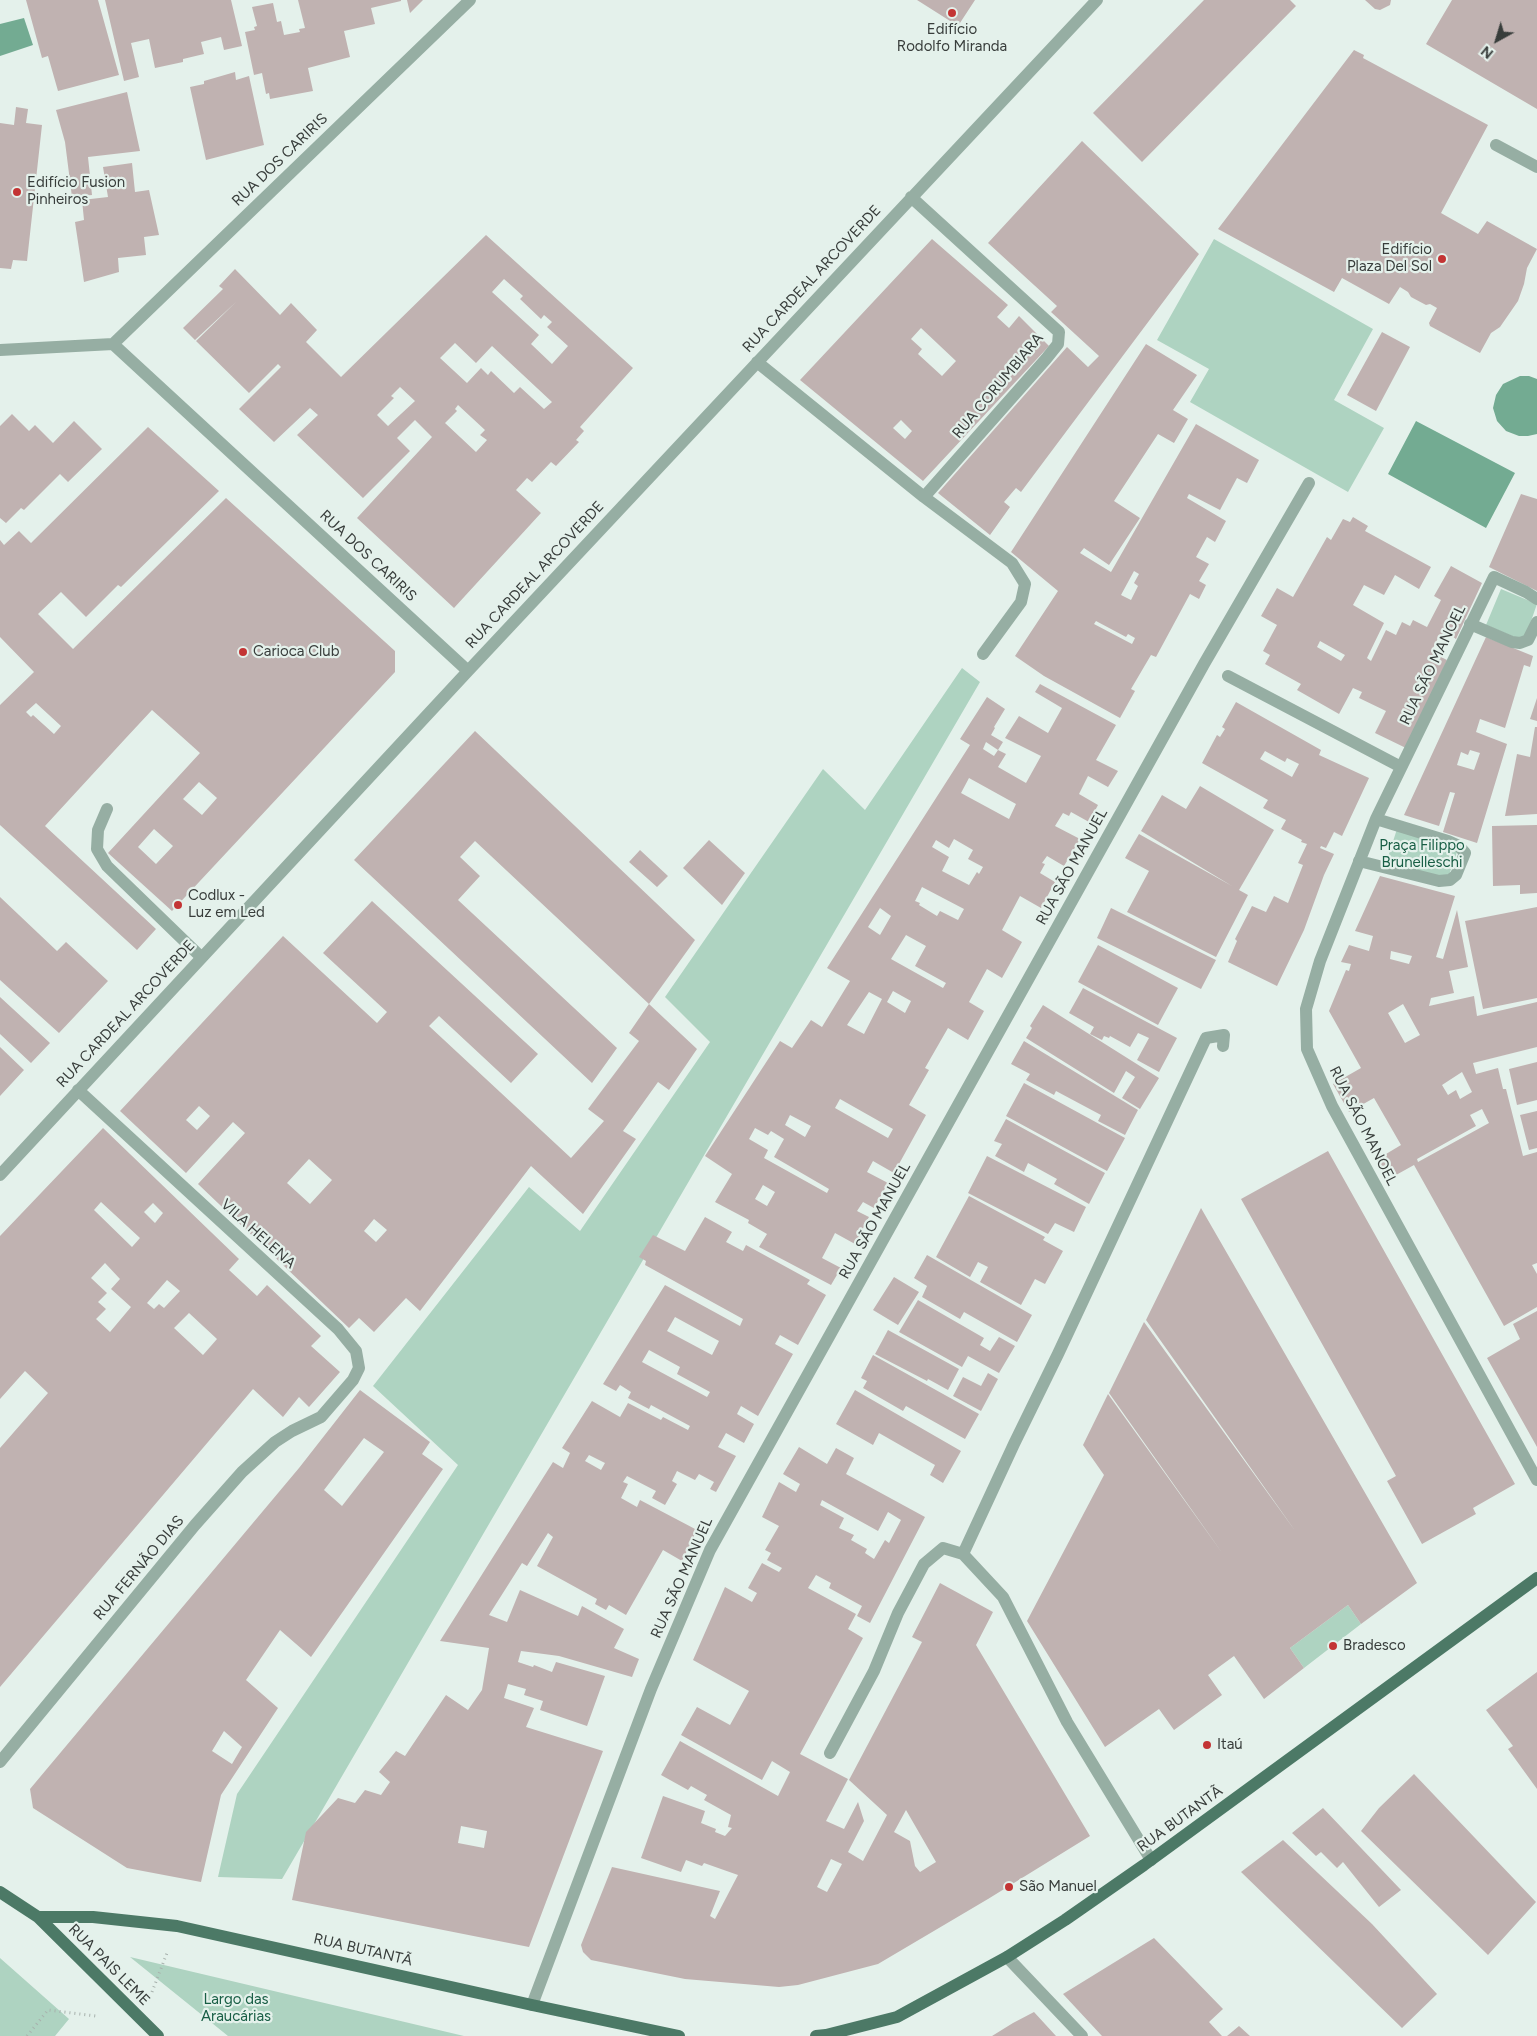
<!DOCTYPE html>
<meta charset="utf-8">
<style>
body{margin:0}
#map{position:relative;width:1537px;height:2036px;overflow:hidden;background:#e4f1eb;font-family:Figtree,sans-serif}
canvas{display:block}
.north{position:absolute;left:1472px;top:15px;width:50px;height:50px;-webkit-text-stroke:4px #e4f1eb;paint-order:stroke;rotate:219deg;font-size:14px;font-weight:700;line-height:20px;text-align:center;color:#383d3b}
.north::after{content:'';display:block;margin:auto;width:18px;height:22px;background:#383d3b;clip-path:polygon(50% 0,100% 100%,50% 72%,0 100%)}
</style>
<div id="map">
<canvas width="1537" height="2036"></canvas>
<div class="north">N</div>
</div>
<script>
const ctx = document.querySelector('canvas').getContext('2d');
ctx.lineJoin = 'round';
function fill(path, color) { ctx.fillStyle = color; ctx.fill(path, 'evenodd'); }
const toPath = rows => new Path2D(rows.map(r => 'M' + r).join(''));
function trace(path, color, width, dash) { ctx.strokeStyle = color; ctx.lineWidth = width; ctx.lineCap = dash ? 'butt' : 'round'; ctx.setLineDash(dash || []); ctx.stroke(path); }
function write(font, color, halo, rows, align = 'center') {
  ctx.font = font + ' Figtree,sans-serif'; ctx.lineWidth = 4.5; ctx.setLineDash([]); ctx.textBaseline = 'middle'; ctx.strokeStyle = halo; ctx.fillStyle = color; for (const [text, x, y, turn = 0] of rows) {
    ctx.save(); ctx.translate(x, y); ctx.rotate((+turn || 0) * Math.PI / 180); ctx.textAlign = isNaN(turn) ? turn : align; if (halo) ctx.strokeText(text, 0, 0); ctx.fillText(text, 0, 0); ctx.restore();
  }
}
const green = toPath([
 [1214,239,1373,329,1334,400,1384,428,1348,492,1190,402,1209,369,1157,340],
 [1501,589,1537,604,1524,641,1486,625],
 [962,668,980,682,282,1879,218,1877,237,1794,458,1465,373,1386,529,1187,580,1231,710,1042,665,997,823,769,865,810],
 [1397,829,1458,849,1447,881,1387,860],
 [1348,1605,1361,1624,1304,1668,1290,1648],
 [130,1957,464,2036,228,2036],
 [0,1958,69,2019,55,2036,0,2036]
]);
const water = toPath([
 [24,18,33,45,0,56,0,24],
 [1520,376,1529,376,1537,379,1537,434,1528,436,1519,436,1506,431,1497,421,1493,408,1496,395,1503,384],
 [1416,421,1515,473,1486,528,1388,474]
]);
const building = toPath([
 [26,0,98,0,119,75,58,91,48,56,42,58],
 [105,0,231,0,242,46,224,50,221,37,201,42,204,54,183,59,183,62,155,68,149,39,131,43,139,77,124,81],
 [298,0,401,0,401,1,371,8,375,24,344,31,350,57,308,68,313,91,270,99,269,93,266,94,262,73,254,75,245,32,255,30,254,27,257,26,252,7,273,3,277,22,281,21,284,35,300,32,299,29,305,28],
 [407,0,423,0,410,13],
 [917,0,975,0,958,26],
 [1204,0,1290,0,1296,6,1142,162,1093,113],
 [1365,0,1391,0,1390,5,1380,10,1375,9],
 [1452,0,1537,0,1537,109,1426,44],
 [1354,50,1364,55,1363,58,1488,125,1441,213,1478,234,1487,221,1537,249,1527,268,1524,284,1518,301,1500,327,1491,333,1480,353,1430,326,1429,323,1437,308,1430,304,1426,305,1411,297,1408,292,1400,287,1389,304,1342,278,1334,292,1218,229],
 [235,72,236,80,249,76,264,145,206,160,190,87,204,84,204,81],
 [127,92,140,151,88,157,92,195,72,197,65,142,56,110],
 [16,107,28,109,26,123,42,125,27,261,13,260,11,269,0,268,0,123,14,125],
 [1082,141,1199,254,1021,492,1016,488,1004,502,1010,507,990,535,938,493,1067,347,1088,367,1099,356,1051,312,1057,306,988,243],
 [132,163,135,192,149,190,159,235,144,237,146,255,118,258,119,272,84,282,75,222,84,220,82,200,108,197,103,167],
 [486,235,633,368,580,427,584,431,576,440,579,442,556,466,551,462,532,482,527,478,516,490,541,513,454,608,357,518,432,437,415,420,397,438,410,451,363,498,297,435,318,415,310,408,274,442,239,409,281,367,278,364,249,393,196,341,236,302,195,340,183,328,223,289,219,286,235,269,280,315,291,303,317,330,306,342,341,377],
 [504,279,523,296,520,299,541,319,544,315,552,322,547,327,568,346,552,364,531,344,539,335,492,292],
 [455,343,476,363,492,346,552,402,544,409,520,387,514,393,491,371,488,375,481,368,467,383,440,358],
 [400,387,415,401,388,426,377,415,394,398,391,396],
 [458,405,485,430,480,435,487,440,476,452,445,423,457,411,455,409],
 [932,239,1008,305,997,317,1009,328,1019,316,1049,346,923,481,800,380],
 [921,328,956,361,942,376,918,354,922,349,911,339],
 [901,420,912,431,905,439,893,428],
 [1382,332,1410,347,1376,411,1347,395],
 [1146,344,1197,375,1173,410,1188,419,1174,443,1158,434,1114,501,1140,518,1109,565,1084,548,1080,553,1111,572,1196,424,1259,460,1247,483,1237,478,1220,510,1189,494,1187,498,1226,521,1215,542,1207,537,1196,557,1209,564,1199,581,1206,585,1199,599,1190,594,1156,657,1151,655,1131,689,1135,691,1120,718,1044,676,1015,656,1058,591,1011,552],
 [1134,571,1139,574,1134,583,1138,586,1131,600,1121,595],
 [1096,621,1126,637,1128,634,1135,638,1132,644,1094,624],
 [12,414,29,431,35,425,53,443,74,421,102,449,68,482,60,474,24,510,21,508,6,523,0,518,0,426],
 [148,427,219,491,121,587,118,585,86,617,61,592,38,614,73,649,226,498,395,651,395,672,172,911,108,853,200,753,152,710,125,739,45,826,156,929,137,950,0,825,0,705,34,672,0,637,0,540,4,545,19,531,31,543],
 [36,703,61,726,54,734,33,715,31,717,26,712],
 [199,782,217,798,202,815,183,799],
 [154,829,173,846,156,864,138,847],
 [1521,494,1537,499,1537,591,1489,567],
 [1353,517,1368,526,1365,531,1431,567,1419,589,1395,575,1384,595,1364,585,1353,605,1384,623,1367,658,1371,661,1386,630,1396,635,1402,622,1410,626,1413,620,1427,627,1441,600,1434,596,1451,566,1482,583,1456,639,1449,634,1447,637,1440,634,1431,652,1447,660,1408,749,1375,733,1386,711,1359,698,1362,692,1353,688,1339,714,1297,690,1301,684,1265,664,1270,655,1263,651,1277,625,1261,616,1277,588,1293,597,1327,537,1331,540,1343,519,1350,522],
 [1320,641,1345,655,1341,661,1317,647],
 [1486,637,1533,656,1530,667,1524,665,1505,728,1480,719,1476,732,1507,744,1477,843,1443,832,1455,793,1450,792,1439,826,1404,815],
 [1470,750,1480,753,1474,770,1457,765,1461,752,1468,755],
 [1040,684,1116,725,1096,760,1118,771,1108,787,1088,776,1079,794,1098,805,1089,822,1071,812,1069,816,1063,813,1055,826,1080,839,1064,866,1047,856,1042,863,1045,864,1040,873,1055,882,1041,908,1020,896,1002,930,1022,942,1002,978,987,969,969,1002,984,1011,968,1040,948,1028,925,1068,929,1070,909,1105,926,1115,894,1173,873,1161,867,1172,888,1183,874,1208,863,1202,857,1211,869,1217,855,1244,835,1233,831,1241,822,1258,841,1268,831,1285,759,1247,767,1234,748,1223,749,1220,715,1202,732,1174,705,1156,780,1041,792,1048,811,1020,822,1027,850,981,827,968,970,745,960,739,987,697,1005,709,994,727,995,728,991,735,1003,742,998,750,986,742,983,749,994,756,998,750,1006,754,998,767,1026,783,1041,756,1005,738,1019,716,1048,733,1062,708,1035,692],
 [969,778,1016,804,1009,819,961,793],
 [954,839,973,850,968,859,983,867,979,874,977,872,969,885,942,871,949,857,932,847,936,840,949,848],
 [922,887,964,909,958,920,940,911,937,916,919,905,920,903,915,901],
 [880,908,891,916,880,935,868,927],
 [906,935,926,946,915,966,946,983,943,988,891,959],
 [893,991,911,1001,905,1013,887,1002],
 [869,992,882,999,864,1034,847,1025],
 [840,1099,893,1129,888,1138,835,1108],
 [790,1115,811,1126,805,1137,785,1125],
 [755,1128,768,1135,771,1131,784,1139,774,1157,829,1189,827,1193,764,1158,768,1150,749,1139],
 [763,1185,775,1192,767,1206,755,1199],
 [1537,698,1537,721,1530,719],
 [1236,702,1321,750,1319,755,1369,778,1342,836,1334,832,1326,848,1321,846,1320,848,1334,854,1324,875,1304,930,1277,986,1228,962,1237,941,1235,939,1252,906,1266,912,1274,896,1288,903,1303,865,1298,863,1307,844,1301,842,1302,840,1281,829,1286,820,1263,808,1268,800,1202,763,1217,735,1220,737,1225,729,1222,727],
 [1265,751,1285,762,1287,758,1299,764,1292,777,1260,759],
 [1535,727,1537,727,1537,814,1505,816,1517,754,1530,757],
 [475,731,695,940,649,1004,475,841,460,857,480,876,458,900,617,1048,592,1083,354,860],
 [1200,786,1274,830,1239,890,1248,895,1216,957,1127,912,1149,871,1125,858,1139,834,1232,886,1141,831,1162,795,1186,809],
 [1537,825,1537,893,1520,894,1520,885,1493,886,1492,826],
 [709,840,745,873,722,905,683,868],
 [640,850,668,876,657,887,629,862],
 [1380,876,1455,896,1436,957,1443,959,1457,910,1468,967,1449,971,1454,993,1431,998,1429,1006,1474,996,1477,1016,1537,1002,1537,1047,1473,1063,1476,1074,1498,1068,1503,1089,1506,1089,1523,1156,1537,1152,1537,1263,1532,1265,1537,1274,1537,1307,1504,1326,1414,1165,1387,1180,1376,1160,1401,1145,1374,1098,1349,1112,1333,1084,1361,1068,1329,1011,1346,970,1349,971,1351,964,1341,962,1349,945,1369,951,1373,936,1355,931],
 [1391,951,1412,956,1409,964,1390,959],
 [1403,1004,1420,1035,1405,1043,1388,1013],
 [1462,1072,1472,1092,1460,1099,1456,1090,1448,1095,1442,1085],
 [1482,1109,1489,1123,1418,1162,1417,1159,1476,1126,1470,1115],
 [0,897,57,951,66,942,108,981,59,1033,0,980],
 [372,901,538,1054,511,1083,439,1016,429,1026,571,1158,604,1121,588,1109,639,1041,629,1033,649,1004,697,1049,669,1090,658,1082,623,1131,636,1139,583,1214,531,1166,420,1311,406,1298,374,1332,359,1318,349,1328,198,1184,245,1133,233,1122,186,1173,120,1111,283,936,377,1023,387,1012,323,953],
 [199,1106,210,1116,197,1130,186,1120],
 [309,1159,332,1180,310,1204,287,1183],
 [374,1219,387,1230,376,1242,364,1231],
 [1537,907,1537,998,1483,1009,1465,921],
 [1111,908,1216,960,1201,989,1097,938],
 [1098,945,1178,988,1158,1025,1078,982],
 [1083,988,1177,1038,1159,1072,1137,1060,1149,1038,1138,1033,1130,1047,1110,1036,1109,1038,1104,1036,1102,1040,1090,1034,1094,1027,1069,1013],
 [0,997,50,1043,31,1063,0,1034],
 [1043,1005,1159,1078,1140,1109,1122,1098,1135,1077,1126,1071,1114,1093,1026,1038,1032,1028,1030,1026],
 [1024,1041,1138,1110,1125,1135,1098,1121,1101,1115,1056,1091,1054,1095,1026,1080,1030,1074,1011,1064],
 [0,1047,24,1070,0,1096],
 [1537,1062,1537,1100,1517,1105,1509,1069],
 [1024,1083,1125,1138,1107,1171,1006,1116],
 [1537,1111,1537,1148,1529,1150,1520,1115],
 [1006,1119,1105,1173,1089,1204,1054,1184,1057,1179,1028,1163,1024,1172,995,1156,1002,1144,994,1141],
 [103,1128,239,1259,229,1270,257,1296,267,1285,321,1336,311,1346,340,1372,309,1407,299,1397,283,1417,253,1389,0,1687,0,1448,48,1393,25,1371,0,1399,0,1236],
 [101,1202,140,1238,132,1247,94,1210],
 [153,1203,163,1213,155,1223,144,1212],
 [105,1263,120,1279,111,1289,131,1307,110,1332,96,1319,106,1309,98,1302,107,1293,91,1278],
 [167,1280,180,1291,164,1308,159,1304,154,1309,147,1303],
 [189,1313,217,1339,203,1355,174,1328],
 [1328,1151,1515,1484,1473,1508,1476,1514,1422,1544,1387,1481,1396,1476,1241,1199],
 [987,1156,1086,1207,1074,1232,1055,1223,1048,1234,968,1193],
 [969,1196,1045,1237,1043,1240,1063,1251,1045,1284,1035,1279,1021,1305,980,1282,988,1267,978,1262,970,1277,936,1257],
 [1201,1208,1417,1583,1361,1624,1348,1605,1290,1648,1304,1668,1264,1699,1234,1656,1208,1675,1222,1695,1174,1730,1159,1709,1105,1747,1027,1621,1104,1475,1083,1445,1108,1394,1223,1554,1109,1393,1144,1322,1296,1532,1146,1320],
 [705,1217,732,1232,726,1242,743,1251,746,1245,810,1280,807,1284,826,1295,798,1345,780,1335,775,1344,793,1354,758,1416,741,1406,737,1414,754,1424,744,1443,726,1433,718,1447,736,1456,716,1492,710,1489,714,1482,699,1474,695,1480,677,1471,672,1481,677,1484,665,1505,652,1498,656,1491,627,1476,623,1482,628,1484,621,1498,637,1507,640,1500,697,1530,682,1561,663,1550,626,1615,609,1605,606,1610,595,1604,597,1599,537,1566,553,1537,548,1533,527,1566,522,1563,489,1615,507,1622,520,1590,578,1616,582,1606,624,1629,614,1648,639,1659,632,1677,559,1656,521,1651,518,1662,533,1667,534,1665,552,1672,556,1662,605,1676,587,1726,540,1710,543,1701,524,1695,526,1689,508,1684,504,1698,534,1708,526,1727,603,1751,529,1947,292,1900,306,1832,338,1798,355,1803,365,1790,381,1795,390,1782,379,1772,396,1751,405,1756,446,1695,468,1710,482,1690,489,1648,440,1641,553,1462,563,1468,570,1453,562,1448,592,1401,620,1417,628,1403,661,1420,663,1417,688,1430,690,1426,651,1405,649,1409,628,1398,631,1392,620,1385,616,1391,603,1384,665,1285,740,1326,743,1319,645,1265,646,1261,639,1257,653,1235,685,1251],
 [675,1317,719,1341,712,1355,667,1331],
 [649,1350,680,1367,677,1374,710,1392,707,1397,642,1362],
 [589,1455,605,1463,601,1470,585,1461],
 [461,1826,487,1831,484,1848,458,1843],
 [927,1255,1032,1315,1017,1342,964,1312,960,1319,922,1297,927,1286,914,1278],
 [894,1277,919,1292,898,1325,873,1310],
 [918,1300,984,1338,980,1345,990,1351,999,1337,1015,1346,999,1373,968,1356,962,1367,899,1332],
 [1537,1311,1537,1447,1487,1358,1520,1339,1513,1324],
 [888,1330,959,1369,948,1390,928,1379,927,1381,875,1354],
 [873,1355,979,1414,965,1439,906,1406,903,1411,863,1388,867,1381,861,1378],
 [988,1373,998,1379,981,1411,953,1396,963,1377,981,1386],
 [360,1390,430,1442,422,1454,443,1469,311,1657,280,1630,246,1680,278,1708,221,1795,201,1882,127,1868,33,1808,30,1789,299,1468],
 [364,1438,384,1452,342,1506,324,1490],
 [224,1731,242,1747,232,1764,212,1751],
 [855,1390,961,1451,943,1483,930,1475,935,1465,879,1433,873,1445,836,1424],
 [799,1447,827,1464,836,1448,854,1458,846,1474,925,1517,870,1623,857,1616,862,1606,829,1588,831,1583,816,1575,808,1588,856,1614,848,1629,863,1638,800,1754,848,1779,826,1821,844,1829,858,1802,864,1821,848,1852,863,1861,887,1815,849,1780,922,1642,912,1637,940,1583,993,1612,976,1645,1090,1836,988,1899,878,1964,798,1985,779,1987,685,1979,591,1960,583,1952,581,1945,612,1867,720,1891,710,1916,715,1919,738,1875,704,1863,702,1866,686,1860,681,1872,641,1858,663,1796,705,1811,701,1823,716,1829,715,1832,725,1836,732,1828,728,1827,731,1815,704,1800,707,1795,691,1786,688,1790,661,1775,680,1741,778,1796,790,1772,772,1761,762,1780,681,1735,697,1707,730,1725,749,1691,693,1660,725,1587,752,1602,757,1593,748,1588,762,1563,779,1572,782,1568,767,1560,771,1553,765,1550,779,1526,762,1517,779,1482,796,1492,800,1484,783,1474],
 [822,1500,878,1531,888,1512,901,1520,889,1543,885,1540,874,1559,865,1553,867,1549,851,1540,854,1535,839,1528,844,1518,820,1505],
 [906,1810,936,1862,920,1872,915,1866,910,1841,894,1832],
 [831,1859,842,1864,827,1892,817,1887],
 [1537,1672,1537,1789,1508,1749,1513,1746,1486,1710],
 [1414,1774,1536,1902,1488,1955,1361,1831,1379,1808],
 [1323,1808,1401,1890,1379,1907,1343,1862,1337,1868,1321,1852,1316,1856,1292,1833],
 [1283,1840,1372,1924,1437,1994,1402,2028,1241,1872],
 [1154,1938,1223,2009,1209,2022,1222,2036,1102,2036,1063,1994],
 [1034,2012,1056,2036,992,2036,1013,2023],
 [1239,2026,1250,2036,1227,2036]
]);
const path = toPath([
 [152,1992,167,1953],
 [27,2036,48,2010,96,2016]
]);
const minor = toPath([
 [1496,145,1537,167],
 [911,197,1059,332,1058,344,1046,359,924,497],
 [113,344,468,671],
 [0,350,113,344,470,0],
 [757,362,924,497,1012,563,1025,584,1021,602,983,654],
 [1537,599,1526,592,1494,577,1376,819,1320,961,1306,1009,1307,1049,1332,1106,1537,1480],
 [1470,624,1512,642,1520,643,1528,640,1537,622],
 [1228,676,1401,767],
 [107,809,98,830,97,849,107,866,201,957],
 [1359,861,1439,881,1450,880,1456,875,1465,853,1459,846,1448,841,1376,819],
 [0,1175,468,671,1097,0],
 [830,1753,874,1671,898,1613,924,1564,943,1548,963,1554],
 [0,1762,195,1525,242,1472,275,1442,292,1431,321,1417,353,1380,359,1368,356,1351,338,1329,78,1090],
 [1151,1860,1067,1722,1003,1597,963,1554,1014,1444,1058,1354,1206,1038,1224,1035,1223,1046],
 [1007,1957,1082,2036],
 [532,2005,651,1689,710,1550,1204,664,1309,483]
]);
const major = toPath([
 [0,1892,38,1917,158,2036],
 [38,1917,93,1917,177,1926,532,2005,679,2036],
 [816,2036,826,2035,897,2017,1007,1957,1065,1920,1144,1865,1537,1578]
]);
const markers = [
 [952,13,5,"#c33434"],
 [17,192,5,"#c33434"],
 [1442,259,5,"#c33434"],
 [243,652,5,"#c33434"],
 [178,905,5,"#c33434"],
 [1333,1646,5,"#c33434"],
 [1207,1745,5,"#c33434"],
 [1009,1887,5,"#c33434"]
];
const poiNames = [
 ["Edifício",952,30,"center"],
 ["Rodolfo Miranda",952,47,"center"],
 ["Edifício Fusion",27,183],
 ["Pinheiros",27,200],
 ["Edifício",1432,250,"right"],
 ["Plaza Del Sol",1432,267,"right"],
 ["Carioca Club",253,652],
 ["Codlux -",188,896],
 ["Luz em Led",188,913],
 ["Bradesco",1343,1646],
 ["Itaú",1217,1745],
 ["São Manuel",1019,1887]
];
const streetNames = [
 ["RUA DOS CARIRIS",280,160,-44],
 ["RUA CARDEAL ARCOVERDE",812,279,-47],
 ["RUA CORUMBIARA",998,386,-50],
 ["RUA DOS CARIRIS",368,556,43],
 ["RUA CARDEAL ARCOVERDE",535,575,-47],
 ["RUA SÃO MANOEL",1433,665,-64],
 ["RUA SÃO MANUEL",1072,867,-61],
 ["RUA CARDEAL ARCOVERDE",126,1014,-47],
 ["RUA SÃO MANOEL",1363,1126,63],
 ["RUA SÃO MANUEL",875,1221,-61],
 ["VILA HELENA",258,1234,42],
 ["RUA FERNÃO DIAS",139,1568,-50],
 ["RUA SÃO MANUEL",682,1578,-66],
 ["RUA BUTANTÃ",1180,1819,-36],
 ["RUA BUTANTÃ",363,1950,13],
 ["RUA PAIS LEME",109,1965,45]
];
const parkNames = [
 ["Praça Filippo",1422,846],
 ["Brunelleschi",1422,863],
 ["Largo das",236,2000],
 ["Araucárias",236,2017]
];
fill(green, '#aed3c1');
fill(water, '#73ab92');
fill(building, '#c0b2b1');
trace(path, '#a8b2ad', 3, [1, 4]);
trace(minor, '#96aea3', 12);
trace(major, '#4c7966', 12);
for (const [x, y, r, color] of markers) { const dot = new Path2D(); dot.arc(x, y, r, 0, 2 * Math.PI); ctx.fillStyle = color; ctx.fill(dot); trace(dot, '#e4f1eb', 2); }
write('15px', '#383d3b', '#e4f1eb', poiNames, 'left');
write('15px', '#383d3b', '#e4f1eb', streetNames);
write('15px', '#185e45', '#e4f1eb', parkNames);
</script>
